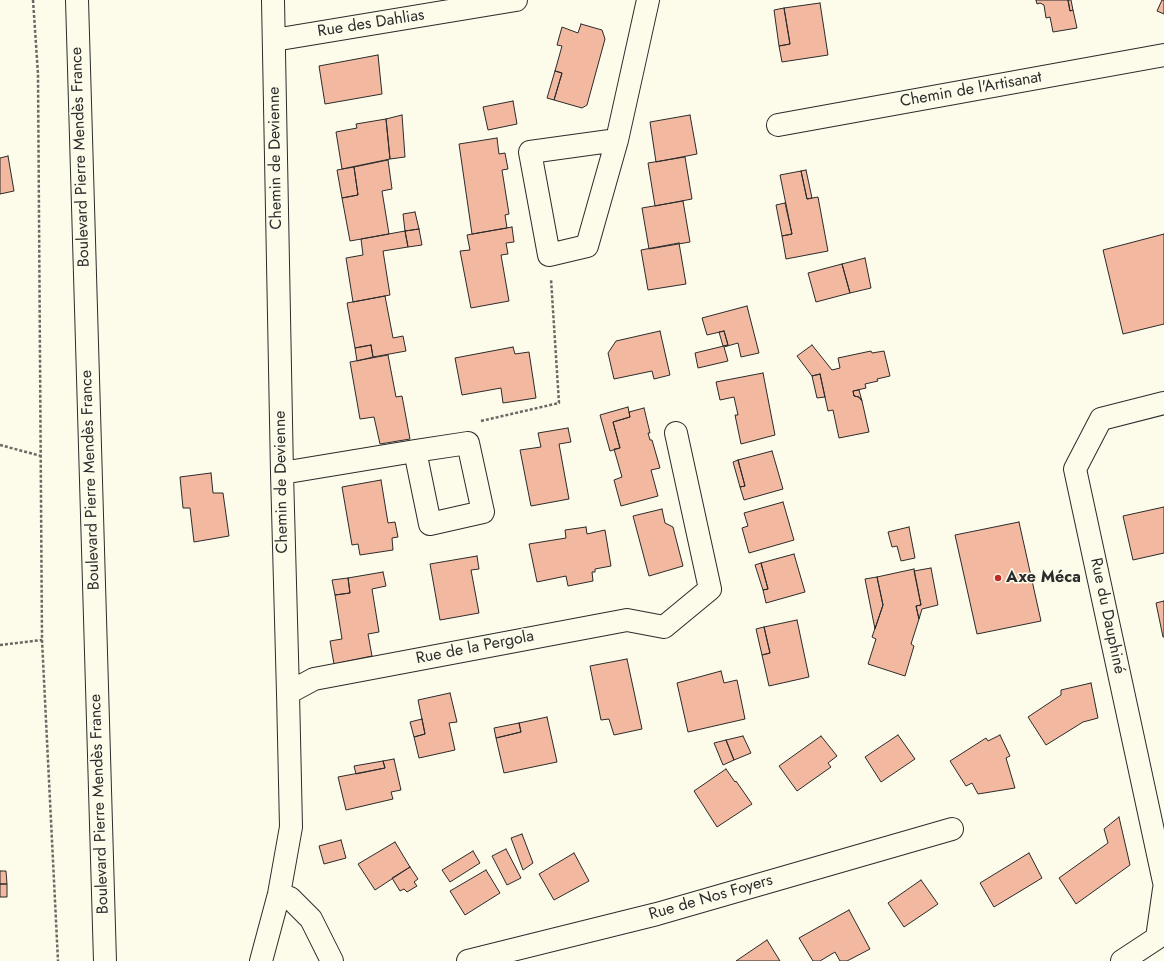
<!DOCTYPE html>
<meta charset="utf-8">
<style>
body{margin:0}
canvas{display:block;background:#fdfbea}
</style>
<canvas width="1164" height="961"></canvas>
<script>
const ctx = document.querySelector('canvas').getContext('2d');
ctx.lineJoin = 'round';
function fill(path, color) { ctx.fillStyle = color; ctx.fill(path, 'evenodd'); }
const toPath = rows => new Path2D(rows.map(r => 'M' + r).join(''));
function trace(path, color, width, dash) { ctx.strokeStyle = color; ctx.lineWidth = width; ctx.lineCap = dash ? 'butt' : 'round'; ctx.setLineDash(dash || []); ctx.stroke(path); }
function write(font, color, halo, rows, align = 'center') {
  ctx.font = font + ' Jost,sans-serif'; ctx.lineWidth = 3; ctx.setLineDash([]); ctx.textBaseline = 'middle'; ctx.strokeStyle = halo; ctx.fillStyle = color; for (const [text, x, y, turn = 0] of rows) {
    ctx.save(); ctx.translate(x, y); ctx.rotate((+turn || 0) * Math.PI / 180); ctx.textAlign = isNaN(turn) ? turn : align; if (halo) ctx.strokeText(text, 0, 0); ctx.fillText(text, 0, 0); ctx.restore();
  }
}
const building = toPath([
 [1036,0,1068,0,1070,11,1073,10,1077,28,1053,32,1050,17,1046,18,1044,5,1040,3,1037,4,1036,0],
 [1068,0,1071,0,1073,10,1070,11,1068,0],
 [1162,0,1164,0,1164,14,1157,11,1162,0],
 [820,3,828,55,782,62,779,46,790,44,784,8,820,3],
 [784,8,790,44,779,46,774,10,784,8],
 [581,24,602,30,605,39,587,105,582,108,554,100,562,73,555,71,562,46,557,45,562,27,578,33,581,24],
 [378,55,382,94,325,104,319,66,378,55],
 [555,71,562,73,554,100,547,98,555,71],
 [513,101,517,124,488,130,483,107,513,101],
 [402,115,405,157,390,159,386,119,402,115],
 [690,115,697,154,656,162,650,122,690,115],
 [386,119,390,159,342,169,336,132,357,128,356,124,386,119],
 [497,138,499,154,505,153,508,169,502,170,509,214,505,215,507,228,472,234,459,144,497,138],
 [8,156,14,191,0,194,0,158,8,156],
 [685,157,692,199,655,206,648,163,685,157],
 [388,160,392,189,382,191,389,234,350,241,342,198,358,195,354,167,388,160],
 [354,167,358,195,342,198,337,170,354,167],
 [806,170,812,198,807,199,801,171,806,170],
 [801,171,807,199,818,197,828,251,786,259,782,236,792,234,780,175,801,171],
 [683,201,690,242,649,249,642,208,683,201],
 [785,203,792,234,782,236,776,205,785,203],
 [415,212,419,229,405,231,403,214,415,212],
 [512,227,514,242,506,243,508,254,501,255,509,301,471,308,460,251,470,250,467,235,512,227],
 [419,229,422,245,408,247,405,231,419,229],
 [405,231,408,247,383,251,390,295,353,302,346,258,363,255,361,239,405,231],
 [1164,234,1164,324,1123,334,1103,250,1164,234],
 [679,243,686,284,648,290,641,250,679,243],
 [865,258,871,288,850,293,842,264,865,258],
 [842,264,850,293,816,302,808,273,842,264],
 [385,296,393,338,403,336,406,351,373,357,371,345,355,348,347,303,385,296],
 [747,306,759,353,741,357,738,343,724,347,728,361,698,368,695,353,728,345,724,331,707,335,702,318,747,306],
 [660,331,670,375,654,379,652,371,614,379,608,353,616,341,660,331],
 [724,331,728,345,723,346,719,332,724,331],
 [371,345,373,357,357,361,355,348,371,345],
 [812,345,832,370,840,368,838,358,871,351,872,353,884,351,890,376,877,379,878,381,865,384,866,388,853,391,854,396,859,397,862,401,869,432,839,438,833,410,828,411,820,374,812,376,797,356,812,345],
 [513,347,515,354,529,352,536,398,503,403,501,388,462,395,455,358,513,347],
 [388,355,396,397,402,396,410,439,380,444,374,417,360,419,350,362,388,355],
 [763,373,775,435,741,444,735,415,738,415,734,397,720,400,716,382,763,373],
 [820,374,825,397,817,398,812,376,820,374],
 [859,390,862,401,859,397,854,396,853,391,859,390],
 [628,407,630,417,613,422,620,448,610,451,600,415,628,407],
 [644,408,650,433,648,433,650,440,652,440,660,468,651,470,658,496,621,506,614,480,622,477,614,449,620,448,613,422,630,417,629,412,644,408],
 [568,428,571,442,559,444,569,499,531,506,520,450,541,447,538,433,568,428],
 [772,451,783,489,744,500,740,487,745,486,738,460,772,451],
 [738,460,745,486,740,487,733,462,738,460],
 [211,473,213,493,223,493,229,536,194,542,190,508,183,508,180,477,211,473],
 [381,480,388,523,395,522,398,537,392,538,393,550,360,555,358,544,352,545,342,487,381,480],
 [783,502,794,540,749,553,742,528,748,526,744,513,783,502],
 [1164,507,1164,553,1133,560,1123,516,1164,507],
 [662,509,665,523,673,527,683,566,649,576,633,516,662,509],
 [1019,522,1041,621,977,634,955,535,1019,522],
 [586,527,587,534,605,530,611,566,595,569,595,572,592,572,593,581,568,586,566,576,537,582,529,544,566,538,565,530,586,527],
 [909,527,915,558,901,561,897,546,892,547,888,532,909,527],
 [794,554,805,592,766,603,763,590,768,589,761,563,794,554],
 [477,556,479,569,471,570,479,613,440,620,430,564,477,556],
 [761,563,768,589,763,590,755,565,761,563],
 [931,568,938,605,922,609,919,619,916,606,921,605,914,571,931,568],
 [914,569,921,605,916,606,919,619,911,644,914,646,905,676,868,664,876,639,872,637,883,605,877,577,914,569],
 [383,572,386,586,372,589,379,632,368,634,372,656,334,664,330,641,342,639,335,595,350,593,348,578,383,572],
 [877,577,883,605,875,629,865,579,877,577],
 [348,578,350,593,335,595,332,580,348,578],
 [1164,601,1164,637,1163,637,1156,603,1164,601],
 [797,620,809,677,769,686,762,655,770,653,764,627,797,620],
 [764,627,770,653,762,655,756,629,764,627],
 [627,659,642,729,614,735,609,719,601,720,590,666,627,659],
 [721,671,724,683,737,680,745,719,688,732,677,683,721,671],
 [1091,683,1098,718,1083,722,1046,745,1028,717,1061,695,1061,690,1091,683],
 [450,693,457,722,449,723,455,750,419,758,414,737,425,734,418,700,450,693],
 [547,717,557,762,504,773,496,738,521,732,519,723,547,717],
 [422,719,425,734,414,737,410,722,422,719],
 [519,723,521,732,496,738,494,728,519,723],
 [898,735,915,759,881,782,865,757,898,735],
 [1000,735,1010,756,1006,758,1015,788,978,794,972,783,966,786,950,761,986,738,988,741,1000,735],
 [743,736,751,753,734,760,726,740,743,736],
 [821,736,837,756,828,763,831,767,797,791,779,766,821,736],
 [726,740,734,760,723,765,714,743,726,740],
 [394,759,401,790,391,792,393,799,346,810,338,777,385,768,383,761,394,759],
 [383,761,385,768,356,774,354,766,383,761],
 [726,769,735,782,736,781,752,804,717,827,694,791,726,769],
 [1119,817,1130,865,1076,904,1059,878,1108,843,1104,829,1119,817],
 [522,834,533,863,523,870,511,838,522,834],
 [341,840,346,858,324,864,319,846,341,840],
 [395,842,410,867,375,890,358,864,395,842],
 [506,849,521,878,507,885,492,856,506,849],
 [473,851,480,863,450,882,442,870,473,851],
 [574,853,589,881,554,900,539,874,574,853],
 [1029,853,1042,878,994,907,980,883,1029,853],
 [410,867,418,879,414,882,417,886,407,892,404,889,400,891,392,878,410,867],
 [486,870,500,893,465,915,450,891,486,870],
 [0,871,6,871,7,884,0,884,0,871],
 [921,880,938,904,904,927,888,903,921,880],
 [0,884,7,884,7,897,0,897,0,884],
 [849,910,870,949,847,961,840,961,835,952,820,961,813,961,799,938,849,910],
 [767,940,780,961,736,961,767,940]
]);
const path = toPath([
 [33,0,38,74,42,640,58,961],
 [481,421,559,403,551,279],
 [0,445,41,456],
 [0,645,42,640]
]);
const minor = toPath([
 [274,40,516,0],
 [778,125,1164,55],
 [617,140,530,152,549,255,587,246,617,140,648,0],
 [1164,403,1101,419,1075,469,1164,882],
 [282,473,415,451,468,443,483,512,430,524,415,451],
 [288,693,314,679,627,620,664,627,710,589,676,433],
 [279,894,290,898,311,919,332,961],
 [261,961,279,894,291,827,288,693,282,473,273,0],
 [468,961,657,914,952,829],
 [1122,961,1157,938,1164,889]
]);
const major = toPath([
 [77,0,105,961]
]);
const markers = [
 [998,578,4,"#c62828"]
];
const streetNames = [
 ["Rue des Dahlias",371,24,-9],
 ["Chemin de l'Artisanat",971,90,-10],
 ["Boulevard Pierre Mendès France",81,157,-92],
 ["Chemin de Devienne",276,158,-91],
 ["Boulevard Pierre Mendès France",91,480,-92],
 ["Chemin de Devienne",282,482,-91],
 ["Rue du Dauphiné",1107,616,78],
 ["Rue de la Pergola",475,648,-11],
 ["Boulevard Pierre Mendès France",100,804,-92],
 ["Rue de Nos Foyers",711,898,-16]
];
const poiNames = [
 ["Axe Méca",1006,578]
];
fill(building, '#f2b8a0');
trace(building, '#2b2b2b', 1);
trace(minor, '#2b2b2b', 24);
trace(major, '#2b2b2b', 24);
trace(path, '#6a6964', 2.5, [3, 2]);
trace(minor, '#fdfbea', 22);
trace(major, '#fdfbea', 22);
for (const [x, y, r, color] of markers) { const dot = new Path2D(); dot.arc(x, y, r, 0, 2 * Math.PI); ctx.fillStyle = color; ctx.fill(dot); trace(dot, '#fdfbea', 1.5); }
write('16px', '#2b2b2b', '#fdfbea', streetNames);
write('bold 16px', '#2b2b2b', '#fdfbea', poiNames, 'left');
</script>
